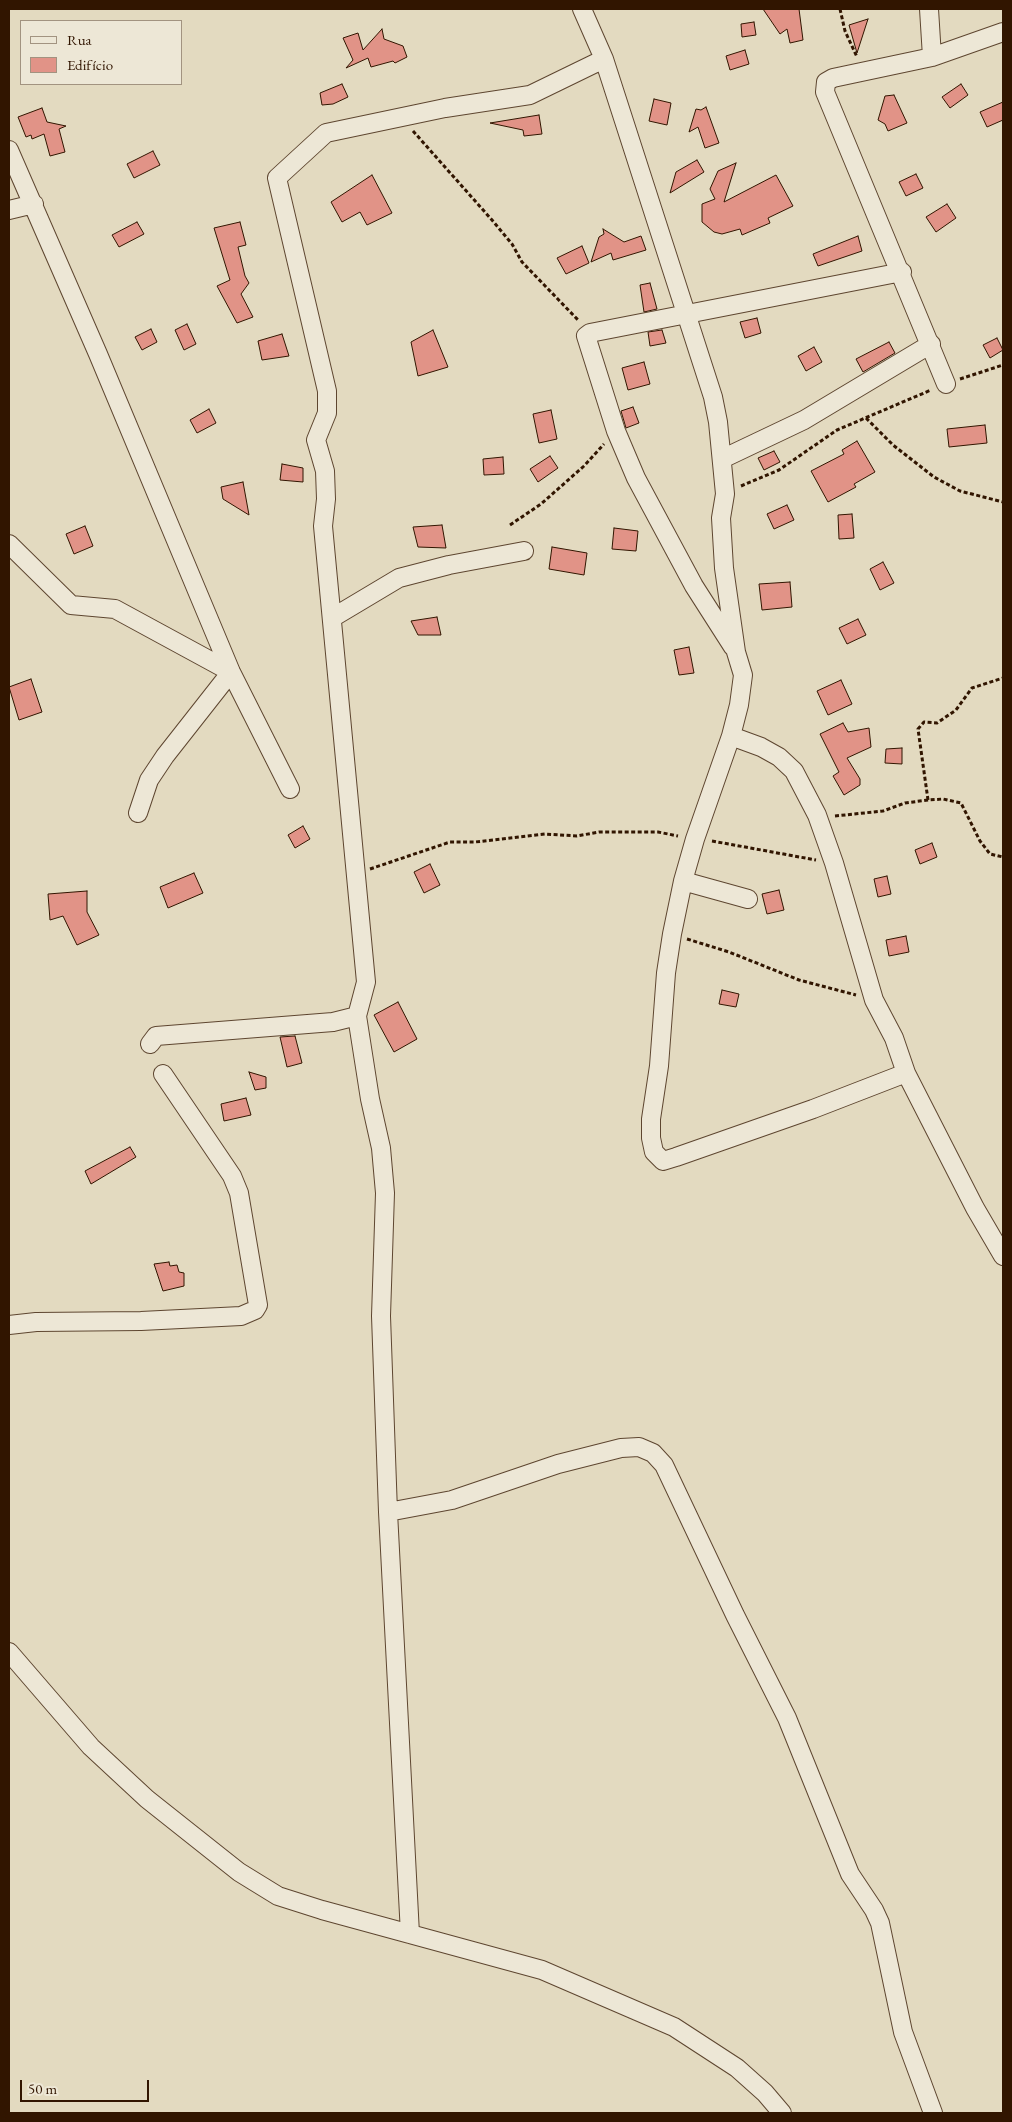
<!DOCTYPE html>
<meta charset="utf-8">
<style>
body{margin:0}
#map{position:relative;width:1012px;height:2122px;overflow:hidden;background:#e3dac0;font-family:"EB Garamond",serif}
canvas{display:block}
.frame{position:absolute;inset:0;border:10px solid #311500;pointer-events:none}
.legend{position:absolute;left:20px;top:20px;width:162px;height:65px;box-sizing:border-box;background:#ede7d6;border:1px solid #a29380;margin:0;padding:6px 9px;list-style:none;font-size:15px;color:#311500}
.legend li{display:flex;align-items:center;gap:10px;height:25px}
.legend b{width:25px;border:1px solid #a29380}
.scale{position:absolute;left:20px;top:2080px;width:129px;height:22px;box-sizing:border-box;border:2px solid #311500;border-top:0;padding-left:6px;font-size:15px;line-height:18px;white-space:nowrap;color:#311500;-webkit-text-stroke:4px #ede7d6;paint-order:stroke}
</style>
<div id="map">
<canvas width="1012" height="2122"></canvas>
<div class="frame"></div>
<ul class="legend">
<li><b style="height:6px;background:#ede7d6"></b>Rua</li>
<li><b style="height:14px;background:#e19387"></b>Edifício</li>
</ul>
<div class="scale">50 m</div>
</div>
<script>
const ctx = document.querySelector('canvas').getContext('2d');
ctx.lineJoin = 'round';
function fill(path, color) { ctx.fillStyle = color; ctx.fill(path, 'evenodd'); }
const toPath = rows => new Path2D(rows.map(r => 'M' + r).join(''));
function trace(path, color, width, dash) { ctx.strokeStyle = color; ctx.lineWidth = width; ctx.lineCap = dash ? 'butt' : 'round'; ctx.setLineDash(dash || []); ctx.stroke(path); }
const building = toPath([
 [763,9,799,9,803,40,790,43,787,29,780,34,763,9],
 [868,19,857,53,849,25,868,19],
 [754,22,756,35,742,37,741,24,754,22],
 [382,29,384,39,403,46,407,57,395,63,393,61,371,67,368,58,346,68,353,60,343,38,358,33,363,50,382,29],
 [745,50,749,64,730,70,726,56,745,50],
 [342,84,348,97,333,104,322,105,320,93,342,84],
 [961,84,968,95,950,108,942,97,961,84],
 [894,95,907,123,888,131,885,124,878,120,885,96,894,95],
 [654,99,671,103,667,125,649,121,654,99],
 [1003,102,1003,120,987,127,980,112,1003,102],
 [706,107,719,143,705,148,698,127,689,132,696,109,701,110,706,107],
 [42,108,47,122,66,126,59,129,65,152,50,156,44,134,32,139,31,135,26,137,18,117,42,108],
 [539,115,542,134,524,136,523,130,490,123,539,115],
 [153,151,160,165,134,178,127,164,153,151],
 [697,160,704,172,670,193,676,172,697,160],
 [736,163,724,202,776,175,793,206,768,218,770,223,742,235,740,229,722,234,714,232,702,222,702,204,715,199,710,189,718,171,736,163],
 [916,174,923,188,906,196,899,182,916,174],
 [372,175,392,213,367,225,360,212,342,222,331,202,372,175],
 [947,204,956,218,936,232,926,217,947,204],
 [137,222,144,234,119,247,112,235,137,222],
 [240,222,246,245,238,247,245,276,249,283,241,294,253,317,237,323,217,286,230,280,214,228,240,222],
 [603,229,624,242,641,236,646,250,613,260,611,253,591,262,599,237,604,234,603,229],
 [858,236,862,251,818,266,813,254,858,236],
 [582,246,589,263,566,274,557,258,582,246],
 [650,283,657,309,644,312,640,285,650,283],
 [757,318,761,333,745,338,740,322,757,318],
 [187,324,196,344,184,350,175,330,187,324],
 [151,329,157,342,142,350,135,337,151,329],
 [433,330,448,367,418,376,411,342,433,330],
 [662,330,666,343,650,346,648,332,662,330],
 [282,334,289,356,262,360,258,341,282,334],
 [997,338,1003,350,990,358,983,345,997,338],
 [889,342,895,353,863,372,856,359,889,342],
 [814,347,822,362,806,371,798,356,814,347],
 [644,362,650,384,628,390,622,368,644,362],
 [633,407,639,423,626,428,621,411,633,407],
 [209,409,216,423,197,433,190,420,209,409],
 [551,410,557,439,539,443,533,414,551,410],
 [985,425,987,443,949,447,947,429,985,425],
 [857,441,875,472,854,484,856,487,828,502,811,471,844,454,842,450,857,441],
 [774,451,780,462,764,470,758,458,774,451],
 [550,456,558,468,538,482,530,469,550,456],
 [503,457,504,474,484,475,483,459,503,457],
 [282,464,303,468,303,482,280,480,282,464],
 [243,482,249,515,223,499,221,487,243,482],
 [787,505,794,520,774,529,767,514,787,505],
 [852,514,854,538,839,539,838,515,852,514],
 [442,525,446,548,418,547,413,527,442,525],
 [85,526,93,546,74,554,66,534,85,526],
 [614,528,638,531,636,551,612,549,614,528],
 [552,547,587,553,584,575,549,569,552,547],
 [883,562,894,583,880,590,870,569,883,562],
 [790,582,792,607,762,610,759,584,790,582],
 [437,617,441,635,418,635,411,621,437,617],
 [858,619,866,635,847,644,839,628,858,619],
 [689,647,694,673,679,675,674,650,689,647],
 [31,679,42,712,19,720,9,687,31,679],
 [841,680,852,704,828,715,817,691,841,680],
 [843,723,848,732,869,728,871,747,847,758,860,779,860,785,844,795,833,776,839,772,820,734,843,723],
 [902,748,902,764,885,763,886,749,902,748],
 [303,826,310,839,295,848,288,835,303,826],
 [932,843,937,857,920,864,915,850,932,843],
 [430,864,440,885,424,893,414,872,430,864],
 [194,873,203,893,168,908,160,887,194,873],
 [887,876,891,894,878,897,874,879,887,876],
 [779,890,784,910,767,914,762,894,779,890],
 [87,891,87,912,99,935,77,945,63,916,50,920,48,894,87,891],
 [906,936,909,952,889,956,886,940,906,936],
 [722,990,739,994,736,1007,719,1004,722,990],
 [398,1002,417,1039,394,1052,374,1015,398,1002],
 [295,1036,302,1063,287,1067,280,1037,295,1036],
 [249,1072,266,1077,266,1088,255,1090,249,1072],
 [246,1098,251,1115,224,1121,221,1104,246,1098],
 [130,1147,136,1157,91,1184,85,1171,130,1147],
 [169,1262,170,1266,177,1265,179,1272,184,1273,184,1286,163,1291,154,1264,169,1262]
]);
const path = toPath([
 [840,9,845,31,857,57],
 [413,131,492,220,512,244,522,262,579,321],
 [960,379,1003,365],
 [866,418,893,445,934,477,960,491,1003,502],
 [741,486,779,470,837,430,931,390],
 [510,525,541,504,584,466,604,444],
 [928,800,918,729,924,722,937,723,956,710,972,688,1003,678],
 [835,816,883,811,905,803,928,800,943,799,961,803,980,841,990,854,1003,857],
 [712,841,816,860],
 [370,869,450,842,475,842,545,834,577,836,599,832,658,832,678,836],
 [687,939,729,952,799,980,856,995]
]);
const minor = toPath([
 [582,9,604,59,713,397,718,422,725,494,721,518,724,568,736,652,743,675,739,705,731,736,695,839,683,881,672,934,666,973,659,1066,651,1119,651,1138,654,1152,663,1161,676,1157,813,1109,906,1073],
 [929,9,932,57],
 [9,150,98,354,231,672,290,789],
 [9,210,34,204],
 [946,384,825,92,826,82,833,78,932,57,1003,32],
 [722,459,804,420,931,344],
 [9,544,71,605,115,609,231,672,165,756,149,780,138,813],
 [332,618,399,578,449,565,524,551],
 [733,647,694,586,636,478,616,431,586,336,590,333,902,272],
 [731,736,761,747,779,757,794,771,817,815,834,863,874,1000,894,1038,906,1073,975,1208,1003,1256],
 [683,881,748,899],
 [357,1016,370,1099,381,1148,385,1193,381,1316,388,1512,410,1934],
 [150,1044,156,1036,333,1022,357,1016,366,982,323,526,326,499,325,471,316,440,327,413,327,391,277,178,326,133,445,108,530,95,604,59],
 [9,1325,36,1322,141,1321,241,1316,255,1310,258,1305,239,1193,232,1176,163,1074],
 [388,1512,452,1500,558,1464,621,1448,639,1447,653,1453,664,1465,735,1615,787,1718,850,1874,874,1910,880,1923,903,2032,933,2113],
 [9,1652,91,1747,147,1799,239,1872,278,1896,322,1910,542,1970,674,2027,737,2068,765,2093,782,2113]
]);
fill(building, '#e19387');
trace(building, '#311500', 1);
trace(minor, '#5e4630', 20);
trace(path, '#311500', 3, [4, 2.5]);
trace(minor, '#ede7d6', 18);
</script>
